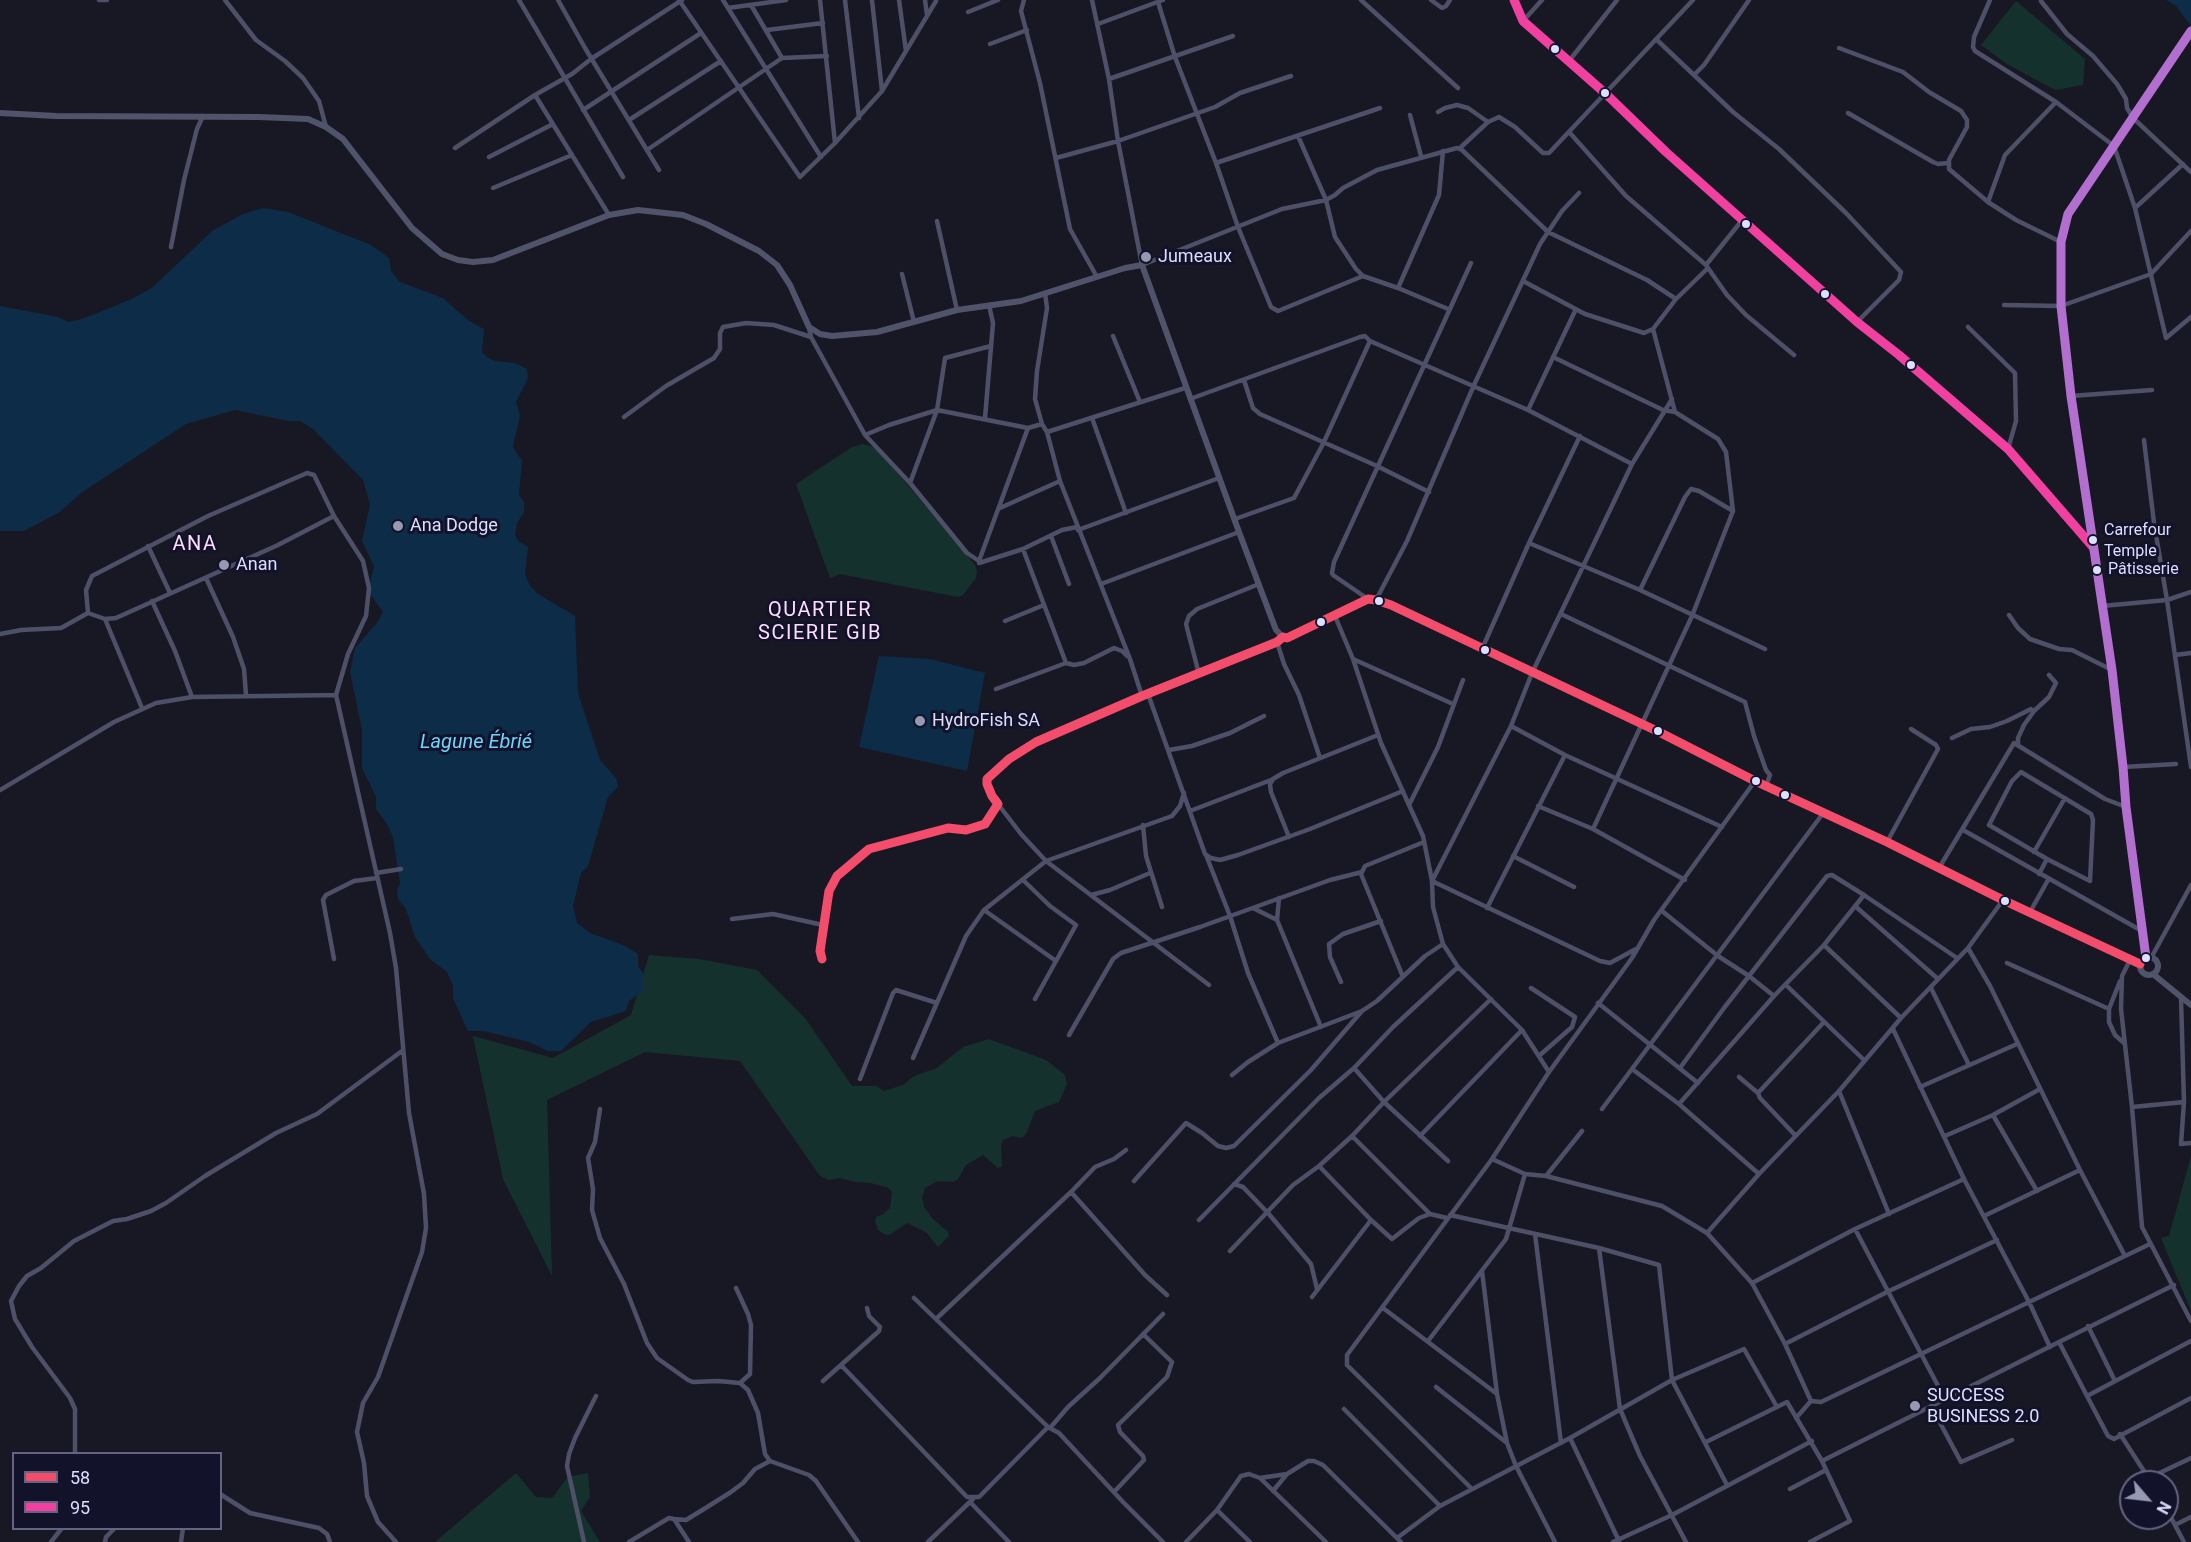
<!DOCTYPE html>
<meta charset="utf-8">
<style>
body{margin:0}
#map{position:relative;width:2191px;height:1542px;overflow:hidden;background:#181825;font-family:Roboto,sans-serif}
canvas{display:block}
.legend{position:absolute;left:12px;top:1452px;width:210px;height:78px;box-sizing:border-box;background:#12122b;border:2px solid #63647f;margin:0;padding:8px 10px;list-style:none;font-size:18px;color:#dcdffe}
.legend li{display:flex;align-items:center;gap:12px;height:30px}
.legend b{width:30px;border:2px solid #63647f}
.north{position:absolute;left:2119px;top:1470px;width:60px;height:60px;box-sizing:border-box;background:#12122b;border:2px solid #63647f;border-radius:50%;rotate:118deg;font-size:16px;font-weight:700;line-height:24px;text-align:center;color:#dcdffe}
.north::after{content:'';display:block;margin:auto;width:21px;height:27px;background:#9799b2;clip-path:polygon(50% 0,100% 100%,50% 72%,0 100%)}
</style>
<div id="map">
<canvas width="2191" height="1542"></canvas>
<ul class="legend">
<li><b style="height:8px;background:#f44d6c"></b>58</li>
<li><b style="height:8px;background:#f240a1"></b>95</li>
</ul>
<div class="north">N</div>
</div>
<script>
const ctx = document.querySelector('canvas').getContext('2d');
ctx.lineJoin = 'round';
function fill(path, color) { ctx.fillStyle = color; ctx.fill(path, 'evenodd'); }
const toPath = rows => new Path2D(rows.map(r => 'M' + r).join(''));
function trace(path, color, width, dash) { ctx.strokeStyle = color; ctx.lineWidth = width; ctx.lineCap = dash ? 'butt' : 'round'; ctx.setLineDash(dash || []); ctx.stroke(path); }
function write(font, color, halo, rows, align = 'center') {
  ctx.font = font + ' Roboto,sans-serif'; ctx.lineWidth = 6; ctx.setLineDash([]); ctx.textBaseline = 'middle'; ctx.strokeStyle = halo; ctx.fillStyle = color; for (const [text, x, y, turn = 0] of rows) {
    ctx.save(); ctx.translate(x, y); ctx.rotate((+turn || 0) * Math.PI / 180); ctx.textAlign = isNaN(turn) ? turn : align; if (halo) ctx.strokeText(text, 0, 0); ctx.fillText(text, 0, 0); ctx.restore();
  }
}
const green = toPath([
 [2016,1,2085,59,2083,85,2055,90,2007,64,1981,45],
 [862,444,871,446,878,450,975,565,977,571,976,578,963,595,958,597,840,574,830,578,796,484,852,447],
 [649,955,699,959,757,970,805,1018,852,1086,876,1086,884,1091,903,1085,914,1076,937,1068,963,1047,989,1039,1046,1060,1065,1075,1067,1084,1059,1102,1035,1111,1026,1134,1022,1138,1012,1136,1003,1140,1001,1145,1002,1166,998,1168,983,1155,966,1165,958,1179,953,1182,938,1181,925,1188,922,1197,924,1207,933,1219,948,1232,949,1236,938,1247,926,1232,907,1223,891,1234,886,1235,878,1230,875,1220,877,1216,882,1215,890,1208,892,1192,889,1188,871,1183,855,1182,840,1178,829,1180,820,1176,740,1061,645,1052,547,1100,552,1276,503,1179,473,1036,553,1058,631,1015],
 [2191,1156,2191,1311,2161,1238,2169,1236],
 [516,1473,536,1497,552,1498,568,1477,588,1473,590,1497,581,1511,600,1542,435,1542]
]);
const water = toPath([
 [2166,0,2191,0,2191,26,2176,6],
 [263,208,288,212,371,245,389,258,391,271,400,282,443,298,469,321,484,329,482,352,488,358,495,361,515,363,527,369,528,378,516,402,520,416,513,446,517,454,522,460,519,495,524,502,524,512,517,523,515,535,519,542,528,547,525,574,530,586,538,594,575,616,578,693,600,760,616,778,618,787,608,797,588,866,581,873,573,906,577,923,590,933,623,945,638,954,638,966,643,973,643,991,629,1001,626,1011,591,1022,561,1051,548,1051,529,1042,484,1031,468,1031,453,998,453,986,447,972,430,959,415,937,406,909,398,899,397,891,400,883,393,837,387,824,376,809,376,797,362,768,362,730,350,672,355,648,376,624,383,612,368,591,374,566,362,541,370,505,363,480,313,429,300,421,288,421,235,410,186,424,81,493,60,512,24,531,0,531,0,306,58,317,68,322,82,319,132,299,153,287,212,231,243,214],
 [879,656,930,659,985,673,967,771,859,747]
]);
const street = toPath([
 [99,0,107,0],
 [225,0,256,40,285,61,303,78,319,101,326,127],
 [519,0,623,177],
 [558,0,585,48,659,170],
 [679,0,800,177,835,143,882,91,936,1],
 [723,0,821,157],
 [820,0,835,143],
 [845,0,859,118],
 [872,0,882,91],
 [899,0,906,51],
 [925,0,927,15],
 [1024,0,1021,11,1040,83,1070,229,1097,277],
 [1092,0,1109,79,1118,141,1142,265,1282,209,1326,200,1335,195,1343,188,1377,170,1457,148,1462,150,1548,232,1647,280,1676,299],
 [1361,0,1458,88],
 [1431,0,1442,8,1446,6,1450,0],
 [1514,0,1523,21,1606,94,1666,152,1857,322,1899,355,2008,449,2093,547],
 [1990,0,1974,37,1973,47,1975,51,2056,102,2114,146,2135,208,2166,338,2191,317],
 [2041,1,2067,34,2093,56,2117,84,2126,99,2127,108,2133,118,2191,172],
 [1158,2,1175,57,1216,163,1238,227,1271,307,1278,311,1363,276],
 [751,5,782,58],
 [728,8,786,0],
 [968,12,998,0],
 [1523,21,1542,0],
 [1098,24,1163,0],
 [767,30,823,23],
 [1656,39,1733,112,1779,149,1846,213,1901,272,1899,280,1857,322],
 [990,44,1027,30],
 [1839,48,1903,72,1929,92,1961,111,1967,120,1967,127,1949,160,1949,169,1988,202,2016,220,2061,242],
 [1569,61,1617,0],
 [1694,75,1704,65,1749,0],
 [1109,79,1233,36],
 [535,95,609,215],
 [583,110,701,33],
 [1438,112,1445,108,1457,105,1468,108,1488,122],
 [1848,113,1933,162,1938,164,1948,163],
 [1410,115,1421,156],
 [629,120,721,61],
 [1570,133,1626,196,1706,265],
 [1298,136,1326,200,1335,237,1356,269,1363,276,1398,288,1448,309],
 [455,148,535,95,572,74,591,59,682,0],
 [1460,148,1488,122,1499,117,1515,127,1543,153,1549,153,1693,0],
 [647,150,782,58,827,56],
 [489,157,553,124],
 [1056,158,1118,141,1215,107,1240,93,1291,76],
 [1216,163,1380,108],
 [493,188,572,155],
 [1988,202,2005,155,2056,102],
 [2135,208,2183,164],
 [937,221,957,310],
 [171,247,184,180,197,129,203,116],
 [1708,268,1727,295,1746,315,1794,355],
 [902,274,914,322],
 [1523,281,1585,314,1644,333,1653,329,1676,299,1708,268,1706,265,1743,219],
 [1398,288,1439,195,1443,151],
 [2004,305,2061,306,2151,274,2191,231],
 [1968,327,2015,373,2016,421,2008,449],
 [809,328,811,337,865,435,910,483,967,553,979,561,979,563,1023,549,1062,530,1077,527],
 [1653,329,1675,412],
 [1113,336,1140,402],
 [1370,341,1528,410,1632,464],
 [1553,357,1663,410,1675,412,1718,439,1726,452,1733,511,1692,616,1593,829],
 [1244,380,1253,408,1260,414,1377,466,1429,492],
 [2071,396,2152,390],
 [1190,399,1360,337,1365,336,1370,341,1323,444,1294,498,1235,519],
 [1528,410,1576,309],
 [624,417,666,386,714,358,720,349,720,333,723,327,746,323,774,325,811,337],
 [985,418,993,323,989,305],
 [1092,418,1126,513],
 [1042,424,1035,399,1037,371,1047,308,1045,293],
 [1047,432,1060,481,1130,659,1142,696],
 [865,435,889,425,937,410,1028,428,1042,424,1047,432,1185,388],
 [2144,440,2154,523,2167,600,2191,767],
 [910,483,937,410,945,358,991,346],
 [1000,508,1060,481],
 [1078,530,1219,478],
 [1051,536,1069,584],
 [1529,543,1580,436],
 [148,546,170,593],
 [1023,549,1066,663,1074,665,1084,663,1114,648,1122,651,1127,656],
 [979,561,1028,428],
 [206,578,233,637,244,669,246,695],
 [1101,584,1239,532],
 [1640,590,1685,497,1691,489,1699,491,1733,511],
 [1368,599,1333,575,1332,573,1334,562,1471,263],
 [1376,600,1407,541,1474,385,1540,244,1562,211,1579,193],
 [152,601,175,651,192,697],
 [2102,606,2167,600,2191,592],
 [88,613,86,590,92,576,208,516,307,473,314,475,334,516,363,561,369,588,366,616,348,654,336,695,390,933,396,968,409,1113,424,1194,426,1228,422,1252,378,1377,363,1403,357,1432,364,1463,367,1496,378,1522,396,1542],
 [1561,614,1745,702,1754,736,1766,770,1770,775,1766,786],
 [2009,615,2018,628,2030,639,2059,649,2072,650,2112,670],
 [1335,616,1353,659,1381,743,1423,836,1432,881,1433,907,1443,944,1458,967,1522,1030,1549,1072],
 [105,619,142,708],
 [1005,621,1044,605],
 [0,634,21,630,61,628,88,613,105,619,116,618,278,545,334,516],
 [1277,642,1284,664,1299,695,1320,758],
 [1482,649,1529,543,1640,590,1765,649],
 [2175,655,2191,653],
 [1353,659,1453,704],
 [1199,674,1186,624,1189,616,1197,609,1259,584],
 [996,689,1066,663],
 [1148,694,1205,854,1211,858,1220,860,1238,855,1310,829,1403,791],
 [2034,711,2049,697,2056,683,2049,675],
 [1511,726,1565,755,1722,827],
 [1952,738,1971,729,1990,727,2007,721,2031,709,2034,711,2024,725,2018,738,2018,744],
 [1169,750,1192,746,1230,733,1264,716],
 [2123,767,2176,764],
 [0,790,114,722,156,703,192,697,336,695],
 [998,804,1021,834,1046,861,1209,985],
 [1409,805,1438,747,1463,680],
 [1538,806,1593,829,1685,880],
 [1190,811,1271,780],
 [1143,825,1146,856,1162,907],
 [1963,830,2142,931],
 [1289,837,1271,792,1270,784,1273,779,1283,773,1378,735],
 [1887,842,1938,749,1936,745,1911,729],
 [2034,852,2065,798],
 [1206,855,1230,916,1248,973,1278,1043],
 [1513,856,1574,887],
 [1939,868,2014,743,2105,799,2126,807],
 [376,873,401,869],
 [2039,874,2047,859,2090,881,2093,820,2091,814,2021,772,2012,781,1989,825,2047,859],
 [1023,880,1050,906,1076,925,1035,999],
 [1091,895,1110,890,1150,873],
 [1279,898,1277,920,1321,1027],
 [1855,906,1938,979],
 [1253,908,1277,920],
 [1487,908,1565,755],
 [984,910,1056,961],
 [1662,911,1718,956,1749,976,1774,996],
 [2030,912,2048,880],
 [732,919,773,914,823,925],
 [1824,945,1901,1018],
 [1968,948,1990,986,2080,1170,2125,1256],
 [1636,949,1610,963,1600,961,1432,881,1511,726,1532,673,1632,464,1672,399],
 [2146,958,2126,807,2123,767,2112,670,2071,396,2061,306,2061,242,2068,214,2191,31],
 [2151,958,2191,885],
 [334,959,323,900,326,895,354,881,377,878],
 [822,959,820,951,829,891,837,876,869,849,948,828,966,830,985,824,998,804,992,796,987,784,987,779,1009,759,1036,742,1142,696,1277,642,1283,637],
 [2130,960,2122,976,2121,1009,2132,1107,2142,1227,2191,1321],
 [2007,963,2109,1009],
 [1403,977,1361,874,1365,866,1424,842],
 [2120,981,2109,1009,2109,1022,2115,1035,2124,1043],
 [1341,982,1330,957,1329,944,1343,934,1381,921],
 [1786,985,1864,1060],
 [1531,988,1575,1017,1572,1027,1540,1055],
 [1931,988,1969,1065],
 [2181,998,2184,1102,2181,1144,2191,1143],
 [1598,1003,1698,1083],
 [1893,1029,1964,1179,2029,1302,2050,1347],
 [1069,1035,1113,959,1121,953,1200,927,1330,880,1362,872],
 [913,1058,966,936,984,910,1046,861,1172,816,1180,806,1184,793],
 [1354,1068,1384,1102,1448,1161],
 [1680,1068,1724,1008,1827,876,1832,875,1864,895],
 [1632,1069,1679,1104,1759,1174],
 [1232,1075,1248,1062,1278,1043,1362,1011,1377,1001,1425,956,1443,944],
 [1739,1077,1758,1093],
 [860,1079,893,993,896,990,937,1003],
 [1920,1087,2017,1044],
 [1839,1091,1889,1214],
 [1679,1104,1774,996,1824,945,1864,895,1957,958],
 [2132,1107,2184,1102],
 [600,1109,595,1142,588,1158,593,1189,592,1210,600,1238,624,1284,647,1343,657,1358,688,1380,693,1382,718,1381,740,1383,748,1390,758,1413,765,1454,770,1461,809,1475,816,1481,858,1542],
 [1602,1109,1824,812],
 [1993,1115,2037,1191],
 [1795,1135,1760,1098,1758,1093,1824,1022],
 [1352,1136,1430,1214,1447,1218],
 [1420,1136,1522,1030],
 [1945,1136,1993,1115,2040,1089],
 [1492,1159,1525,1174,1546,1176,1662,1206,1707,1233,1752,1283,1785,1344,1811,1401],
 [1319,1166,1371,1220,1392,1239,1419,1218,1430,1214],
 [1546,1176,1582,1131],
 [1134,1181,1186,1123,1202,1133,1218,1146,1226,1148,1234,1146,1311,1070,1362,1011],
 [1234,1184,1243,1187,1268,1213,1311,1264,1317,1289],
 [1071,1192,1095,1167,1114,1159,1126,1150],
 [1450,1215,1599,1248,1659,1265,1672,1380,1727,1485],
 [1984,1216,2080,1170],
 [1199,1220,1319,1098,1354,1068,1393,1027,1458,967],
 [1855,1229,1945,1399],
 [1707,1233,1759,1174,1839,1091,1901,1018,1968,948,2003,900],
 [1535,1234,1561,1443],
 [1599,1248,1620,1409,1640,1456,1686,1542],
 [1230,1251,1293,1185,1319,1166,1352,1136,1384,1102,1491,999],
 [1482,1271,1497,1394],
 [1752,1283,1855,1229,1964,1179],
 [736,1288,748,1314,751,1325,750,1374,740,1383],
 [1312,1297,1371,1220],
 [914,1298,1048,1427,1059,1433,1123,1502,1163,1542],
 [1383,1308,1497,1394,1507,1443,1516,1466,1555,1542],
 [937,1318,1071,1192,1145,1275,1167,1295],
 [2088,1326,2115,1381],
 [1428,1341,1506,1239,1525,1174],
 [2191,1341,2087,1396,2108,1436,2114,1439,2191,1398],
 [2059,1342,2174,1285],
 [1785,1344,1887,1292,1997,1240],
 [841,1365,967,1497,979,1497,1048,1427],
 [823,1381,879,1331,880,1327,869,1316,867,1308],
 [1436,1387,1507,1443],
 [1811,1401,1821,1402,2150,1244],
 [1931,1406,1961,1462,2012,1440],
 [1344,1409,1440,1506],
 [1796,1418,1811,1401],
 [1050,1428,1068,1407,1100,1378,1163,1314],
 [2120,1434,2151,1482],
 [1570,1438,1619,1541],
 [1706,1442,1787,1402,1822,1461,1850,1521,1810,1542],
 [75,1454,75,1409,70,1398,32,1347,15,1319,11,1301,19,1286,27,1276,41,1268,74,1241,113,1221,127,1219,151,1211,166,1203,205,1176,276,1133,317,1114,402,1051],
 [1822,1461,2059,1342,2087,1396],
 [1260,1478,1287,1474],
 [2149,1478,2191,1458],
 [1472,1489,1347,1365,1347,1355,1492,1159,1549,1072,1632,958,1654,920,1755,781],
 [1790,1489,1826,1470],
 [1273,1491,1287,1474,1308,1461,1314,1461,1323,1465,1401,1542],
 [1114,1492,1144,1460,1143,1456,1120,1432,1118,1425,1167,1377,1172,1362,1143,1334],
 [220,1494,250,1513,319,1528,327,1534,330,1542],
 [970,1502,1009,1542],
 [1217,1510,1250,1542],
 [2167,1510,2184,1542],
 [674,1519,686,1520,704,1509,731,1492,743,1483,755,1469,770,1461],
 [2175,1525,2191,1517],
 [1397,1538,1440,1506,1570,1438,1672,1380,1744,1349,1777,1407],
 [51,1542,62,1528],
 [105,1542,106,1537,115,1528],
 [181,1542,183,1528],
 [584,1542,567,1466,569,1454,575,1438,596,1396],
 [629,1542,669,1518,674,1519,689,1542],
 [928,1542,973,1499],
 [1186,1542,1217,1510,1241,1476,1249,1474,1260,1478,1326,1542],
 [1613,1542,1672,1515,1812,1441]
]);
const secondary = toPath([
 [0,113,56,116,259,117,308,119,326,127,343,139,412,228,442,254,458,260,473,262,493,260,609,215,638,210,683,215,706,224,759,251,777,265,790,285,809,327,820,334,832,336,877,332,957,310,1021,301,1125,268,1142,265,1239,532,1276,630,1283,637,1287,638,1368,599,1376,600,1391,605,1659,732,1755,781,1887,842,2003,900,2140,964],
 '2140 966a9 9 0 1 1 18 0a9 9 0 1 1-18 0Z',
 [2153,974,2191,1005]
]);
const bus1 = toPath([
 [822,959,820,951,829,891,837,876,869,849,948,828,966,830,985,824,998,804,992,796,987,784,987,779,1009,759,1036,742,1142,696,1277,642,1283,637,1287,638,1368,599,1376,600,1391,605,1659,732,1755,781,1887,842,2003,900,2140,964]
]);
const bus2 = toPath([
 [1514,0,1523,21,1606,94,1666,152,1857,322,1899,355,2008,449,2093,547]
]);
const bus3 = toPath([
 [2146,958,2126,807,2123,767,2112,670,2071,396,2061,306,2061,242,2068,214,2191,31]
]);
const markers = [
 [1555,49,5,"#dcdffe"],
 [1605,93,5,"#dcdffe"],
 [1746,224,5,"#dcdffe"],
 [1146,257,6,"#9799b2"],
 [1825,294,5,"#dcdffe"],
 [1911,365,5,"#dcdffe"],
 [398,526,6,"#9799b2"],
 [2093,540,5,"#dcdffe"],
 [224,565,6,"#9799b2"],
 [2097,570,5,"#dcdffe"],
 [1379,601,5,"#dcdffe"],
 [1321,622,5,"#dcdffe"],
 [1485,650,5,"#dcdffe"],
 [920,721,6,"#9799b2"],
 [1658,731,5,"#dcdffe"],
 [1756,781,5,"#dcdffe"],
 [1785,795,5,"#dcdffe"],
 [2005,901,5,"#dcdffe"],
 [2146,958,5,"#dcdffe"],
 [1915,1406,6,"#9799b2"]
];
const busNames = [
 ["Carrefour",2104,531],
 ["Temple",2104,552],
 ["Pâtisserie",2108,570]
];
const poiNames = [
 ["Jumeaux",1158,257],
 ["Ana Dodge",410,526],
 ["Anan",236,565],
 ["HydroFish SA",932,721],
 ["SUCCESS",1927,1396],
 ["BUSINESS 2.0",1927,1417]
];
const neighbourhoodNames = [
 ["ANA",195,545],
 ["QUARTIER",820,611],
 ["SCIERIE GIB",820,634]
];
const waterNames = [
 ["Lagune Ébrié",476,743]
];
fill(green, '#15312d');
fill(water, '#0d2c47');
trace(street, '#4d5066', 4.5);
trace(secondary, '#50546b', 6);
trace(bus1, '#f44d6c', 9);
trace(bus2, '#f240a1', 9);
trace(bus3, '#b36fd0', 9);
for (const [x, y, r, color] of markers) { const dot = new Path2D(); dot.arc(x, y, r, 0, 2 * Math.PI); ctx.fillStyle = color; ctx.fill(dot); trace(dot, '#12122b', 2); }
write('16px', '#dcdffe', '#12122b', busNames, 'left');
write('18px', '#dcdffe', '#12122b', poiNames, 'left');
ctx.letterSpacing = '1.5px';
write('20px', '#fedef9', '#12122b', neighbourhoodNames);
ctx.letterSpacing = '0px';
write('italic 20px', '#6cd4fc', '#12122b', waterNames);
</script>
